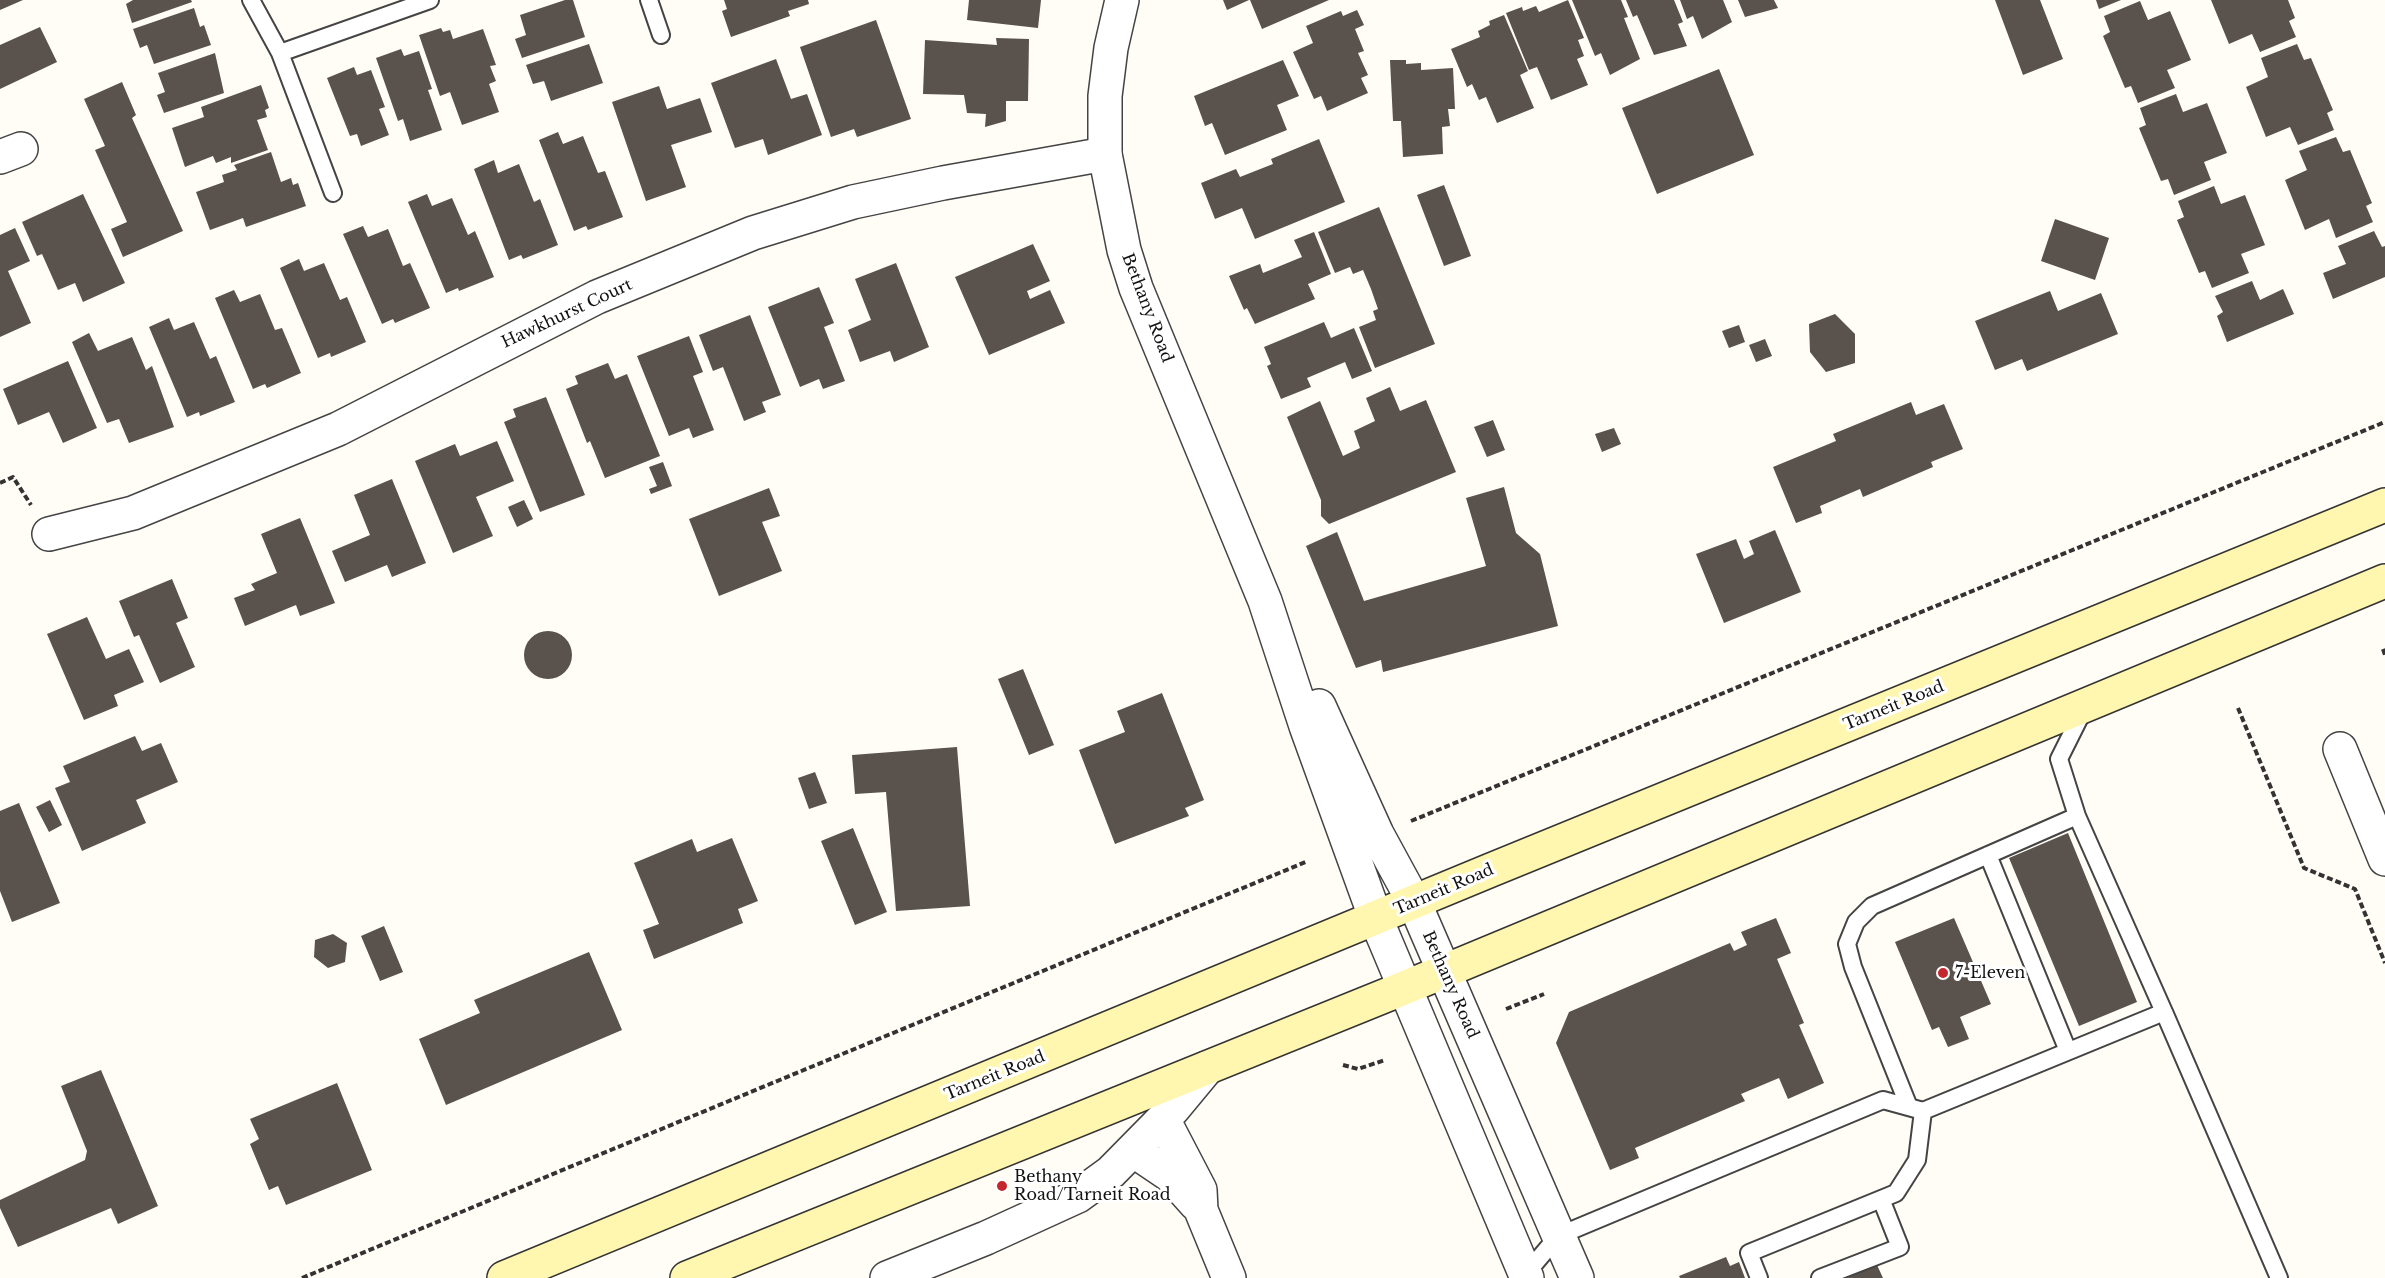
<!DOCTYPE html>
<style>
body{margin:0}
canvas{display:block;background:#fffdf5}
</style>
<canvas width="2385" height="1278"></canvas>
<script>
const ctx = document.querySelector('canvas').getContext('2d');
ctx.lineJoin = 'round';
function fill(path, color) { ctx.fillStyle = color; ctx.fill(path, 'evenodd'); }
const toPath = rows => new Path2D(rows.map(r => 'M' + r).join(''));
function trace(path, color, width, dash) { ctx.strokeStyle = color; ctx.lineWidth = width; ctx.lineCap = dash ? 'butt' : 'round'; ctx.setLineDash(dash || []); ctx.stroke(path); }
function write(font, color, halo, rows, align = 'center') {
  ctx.font = font + ' "Libre Baskerville",serif'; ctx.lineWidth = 6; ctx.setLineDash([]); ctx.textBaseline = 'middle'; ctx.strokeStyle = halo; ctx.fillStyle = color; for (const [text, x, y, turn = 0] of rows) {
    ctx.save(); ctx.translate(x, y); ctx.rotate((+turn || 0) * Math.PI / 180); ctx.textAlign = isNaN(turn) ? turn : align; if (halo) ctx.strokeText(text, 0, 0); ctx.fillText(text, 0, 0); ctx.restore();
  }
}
const building = toPath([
 [0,0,23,0,0,10],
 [133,0,191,0,192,2,132,23,126,4],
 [565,0,573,0,585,37,522,58,515,39,526,35,520,15],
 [724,0,808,0,809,4,788,11,790,16,731,37,722,11,727,9],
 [969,0,1041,0,1038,28,967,20],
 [1223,0,1249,0,1227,10],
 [1250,0,1329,0,1262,29],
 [1568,0,1584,38,1578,40,1584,56,1577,59,1588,85,1551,100,1537,67,1529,70,1506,13,1522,7,1523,11,1536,6,1539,12],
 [1572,0,1621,0,1628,17,1624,18,1640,59,1610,75,1601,53,1595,56],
 [1626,0,1674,0,1683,22,1678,24,1687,46,1654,55,1637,15,1633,17],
 [1680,0,1723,0,1732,22,1702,39,1693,16,1687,19],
 [1738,0,1774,0,1778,8,1745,17],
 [1995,0,2040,0,2063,59,2023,75],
 [2096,0,2121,0,2099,9],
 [2211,0,2288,0,2295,18,2289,21,2296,37,2260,52,2252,34,2229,44],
 [2140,1,2148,20,2170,11,2191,60,2167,70,2175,88,2138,103,2131,86,2125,88,2103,36,2110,32,2104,16],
 [194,8,200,27,204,25,211,45,154,64,147,45,140,48,133,29],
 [1357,10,1364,25,1355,29,1364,51,1358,53,1368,75,1361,78,1368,93,1327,111,1321,96,1314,99,1293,52,1313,43,1306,26,1341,11,1343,16],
 [1504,15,1528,71,1520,75,1534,108,1497,123,1486,97,1479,100,1472,84,1467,87,1451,49,1480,37,1478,31,1490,25,1489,21],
 [876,20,911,119,857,137,854,129,831,137,800,47],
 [40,27,57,62,0,89,0,45],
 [441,28,443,32,450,30,453,39,483,29,496,65,490,66,496,81,489,84,499,112,462,125,450,92,440,96,419,35],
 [996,38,1029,39,1028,101,1006,101,1006,121,985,127,986,114,967,113,964,95,923,94,925,40,997,45],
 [589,44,603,83,551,101,544,81,533,84,526,65],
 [2297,44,2304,60,2311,58,2333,110,2327,113,2334,130,2298,145,2290,127,2266,137,2246,87,2268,77,2261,58],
 [401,49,404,56,419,51,432,89,428,90,442,130,410,141,403,119,398,121,376,58],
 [215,53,224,93,164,113,157,95,165,92,158,73],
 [776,59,791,99,807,94,822,135,768,155,763,139,735,148,711,83],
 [1283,60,1299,96,1277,105,1287,130,1225,155,1212,123,1205,126,1194,96],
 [1390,60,1406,60,1406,64,1421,63,1421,70,1453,68,1455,109,1448,109,1450,126,1442,127,1443,154,1403,157,1401,121,1393,121],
 [354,67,357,75,371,70,385,107,379,109,389,135,361,146,357,134,350,136,327,78],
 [1719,69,1754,155,1657,194,1622,108],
 [122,82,136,115,132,118,183,231,123,257,111,229,127,222,95,150,105,146,84,99],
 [261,85,269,108,265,110,267,117,257,120,268,150,231,163,231,157,216,163,213,156,185,167,172,128,204,117,201,107],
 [659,86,667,109,700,98,712,132,671,145,686,187,646,201,612,102],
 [2176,94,2183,112,2207,103,2227,153,2204,162,2211,180,2174,195,2168,179,2161,181,2139,128,2146,125,2140,108],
 [558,132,563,144,583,136,598,173,605,171,623,217,588,230,586,226,574,231,539,140],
 [2336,137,2343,152,2350,150,2372,203,2366,206,2373,222,2336,238,2329,219,2305,230,2285,180,2307,170,2299,151],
 [1319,139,1345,202,1255,239,1242,208,1215,219,1201,183,1236,169,1240,177,1273,164,1271,159],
 [271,152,281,182,291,178,293,185,298,183,306,206,246,227,243,218,210,230,196,192,224,182,222,175,237,170,234,165],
 [494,160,498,173,519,164,534,202,540,199,558,245,523,259,521,255,509,260,474,169],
 [1444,185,1471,256,1444,266,1417,195],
 [2214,186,2221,204,2245,195,2265,245,2241,254,2249,273,2212,288,2205,271,2199,273,2177,220,2184,217,2178,201],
 [83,194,125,283,83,302,75,283,58,290,42,254,37,256,22,222],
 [427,194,432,206,452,198,468,235,475,231,494,277,459,291,458,288,446,293,408,202],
 [1379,207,1435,344,1375,368,1359,327,1376,320,1373,311,1378,309,1371,289,1363,270,1353,274,1350,267,1335,273,1318,232],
 [2055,219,2109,238,2095,280,2041,261],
 [363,226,368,237,388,229,403,266,410,263,430,308,395,323,393,319,382,324,343,234],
 [15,228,30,261,8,271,31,323,0,337,0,235],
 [2374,231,2382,247,2385,246,2385,277,2333,299,2323,273,2346,264,2338,246],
 [1314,232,1331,274,1308,284,1315,299,1255,324,1247,308,1244,310,1229,276,1260,264,1263,273,1302,257,1294,240],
 [1033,244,1050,281,1027,291,1030,299,1050,290,1065,323,989,355,955,277],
 [299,259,304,271,324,263,340,300,347,297,366,342,331,357,330,353,318,358,280,268],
 [896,263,929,347,894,362,890,351,860,362,848,330,871,320,855,279],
 [2252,281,2260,300,2283,289,2294,314,2227,342,2217,316,2223,312,2215,296],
 [819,287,834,323,824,327,845,381,823,389,819,379,800,387,768,307],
 [234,290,240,302,260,294,275,330,282,328,301,373,267,388,265,384,253,389,215,298],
 [2050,291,2058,311,2101,293,2118,334,2027,371,2022,359,1995,370,1975,321],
 [1835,314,1855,334,1855,363,1826,372,1810,352,1809,324],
 [750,315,781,395,762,402,766,412,744,421,723,367,713,371,699,335],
 [169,318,174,330,194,322,210,359,216,356,235,402,200,416,199,412,187,417,149,327],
 [1324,322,1331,338,1354,328,1372,371,1352,379,1345,362,1307,378,1311,387,1281,399,1267,366,1271,364,1264,347],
 [1739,325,1745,342,1729,348,1722,331],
 [89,333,98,351,132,337,146,370,152,366,174,427,129,443,119,419,107,423,72,342],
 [689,336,703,372,693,376,714,430,693,438,689,428,669,436,637,356],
 [1765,339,1772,356,1756,362,1749,345],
 [68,361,97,428,63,443,49,412,18,425,3,389],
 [608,363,615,379,627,374,660,456,605,478,590,441,587,443,566,389,578,384,575,376],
 [1390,387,1400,411,1426,400,1456,472,1329,524,1321,516,1321,500,1287,417,1320,401,1343,456,1360,448,1354,431,1375,421,1366,398],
 [546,397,585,495,540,512,504,422,516,417,513,409],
 [1911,402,1916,415,1944,404,1963,449,1931,462,1933,467,1863,497,1860,489,1820,506,1822,513,1796,523,1773,467,1836,441,1833,434],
 [1493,420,1505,450,1487,457,1474,427],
 [1614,428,1621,444,1602,452,1595,434],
 [497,441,514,481,476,497,493,536,453,553,415,461,455,444,460,456],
 [663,462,672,486,651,494,649,489,657,486,649,467],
 [392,479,426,563,392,577,387,565,345,582,332,551,370,535,354,495],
 [1504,487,1516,533,1540,554,1558,626,1383,672,1381,660,1356,668,1306,546,1337,532,1364,601,1486,566,1466,498],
 [769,488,780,516,762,522,782,571,719,596,689,519],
 [524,500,533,519,517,527,508,507],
 [300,518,335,603,300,616,296,605,245,626,234,598,255,590,251,584,277,573,261,534],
 [1775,530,1801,592,1724,623,1696,554,1736,539,1744,559,1754,554,1749,541],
 [172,579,188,618,176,623,195,667,160,683,139,635,134,637,119,601],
 [87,617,106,659,129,649,144,682,114,695,118,706,84,720,47,634],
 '524 655a24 24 0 1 1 48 0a24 24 0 1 1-48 0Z',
 [1023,669,1054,745,1029,755,998,679],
 [1162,693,1204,800,1185,808,1189,816,1115,844,1079,750,1125,732,1117,711],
 [135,736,142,751,161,743,178,782,136,800,146,823,82,851,55,788,70,782,63,766],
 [957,747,970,906,896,911,886,792,855,794,852,755],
 [815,772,827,803,809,809,798,778],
 [50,800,62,825,49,832,36,807],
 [19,803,60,903,12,922,0,891,0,811],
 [853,828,887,912,855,925,821,841],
 [2068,833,2137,1002,2079,1026,2009,858],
 [732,838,758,901,738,909,743,923,654,959,643,930,659,924,634,863,692,839,697,852],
 [1776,918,1791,953,1777,959,1804,1023,1799,1025,1824,1083,1788,1099,1779,1078,1741,1094,1745,1101,1635,1148,1639,1158,1610,1170,1556,1043,1569,1012,1730,943,1734,951,1747,945,1741,932],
 [1954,918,1991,1004,1960,1017,1969,1039,1948,1047,1939,1027,1932,1030,1895,942],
 [384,926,403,972,380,981,361,936],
 [333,934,347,943,345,962,328,968,314,957,315,940],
 [589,952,622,1030,446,1105,419,1039,480,1013,474,1000],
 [101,1070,158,1206,118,1224,111,1208,18,1247,0,1208,0,1200,85,1160,87,1151,61,1086],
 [337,1083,372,1170,286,1205,278,1186,269,1190,250,1144,259,1139,250,1119],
 [1726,1257,1730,1266,1739,1262,1745,1278,1680,1278,1679,1276],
 [1877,1265,1883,1278,1847,1278]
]);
const path = toPath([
 [0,483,13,477,31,505],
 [2383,649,2385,655],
 [2238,708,2304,868,2355,889,2385,963],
 [1411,821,2385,422],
 [1506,1009,1544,994],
 [1343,1065,1358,1069,1385,1060],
 [302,1278,1308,861]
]);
const service = toPath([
 [251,0,280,53,430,0],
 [649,0,661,35],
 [280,53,333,193],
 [2084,709,2059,759,2077,816,2164,1012],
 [1988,855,2068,1051],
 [1909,1107,1853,967,1847,944,1856,922,1872,906,2077,816],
 [1525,1275,1558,1236,1883,1100,1923,1111,2164,1012,2279,1278],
 [1759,1278,1749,1253,1896,1193,1917,1160,1923,1111],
 [1820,1278,1900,1247,1881,1199]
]);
const minor = toPath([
 [0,157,21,149],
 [49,534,133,513,338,429,597,297,753,233,853,202,943,183,1105,154],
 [2340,749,2385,859],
 [1163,1119,1200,1190,1201,1210,1229,1278],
 [1133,1150,1170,1175,1196,1204],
 [887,1278,986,1238,1078,1196,1111,1172,1173,1109,1207,1068]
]);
const tertiary = toPath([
 [1122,0,1111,48,1105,96,1105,154,1124,250,1136,288,1265,601,1306,726,1376,919,1527,1278],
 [1319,706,1377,834,1414,902,1577,1278]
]);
const secondary = toPath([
 [504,1278,1491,870,2385,505],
 [687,1278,1404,988,2385,581]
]);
const markers = [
 [1943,973,6,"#c4262e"],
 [1002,1186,6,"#c4262e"]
];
const streetNames = [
 ["Bethany Road",1147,308,69],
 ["Hawkhurst Court",567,314,-25],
 ["Tarneit Road",1894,706,-22],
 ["Tarneit Road",1444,890,-23],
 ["Bethany Road",1450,985,66],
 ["Tarneit Road",995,1076,-22]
];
const poiNames = [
 ["7-Eleven",1955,973],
 ["Bethany",1014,1177],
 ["Road/Tarneit Road",1014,1195]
];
fill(building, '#5a524d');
trace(service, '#444', 20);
trace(minor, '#444', 36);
trace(tertiary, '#444', 36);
trace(secondary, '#333', 36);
trace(path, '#333', 4, [6, 3]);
trace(service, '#fff', 16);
trace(minor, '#fff', 33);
trace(tertiary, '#fff', 33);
trace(secondary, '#fff6b0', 33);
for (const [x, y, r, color] of markers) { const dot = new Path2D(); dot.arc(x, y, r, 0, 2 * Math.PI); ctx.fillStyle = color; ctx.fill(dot); trace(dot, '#fff', 2); }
write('16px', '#111', '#fff', streetNames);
write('16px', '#111', '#fff', poiNames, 'left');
</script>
